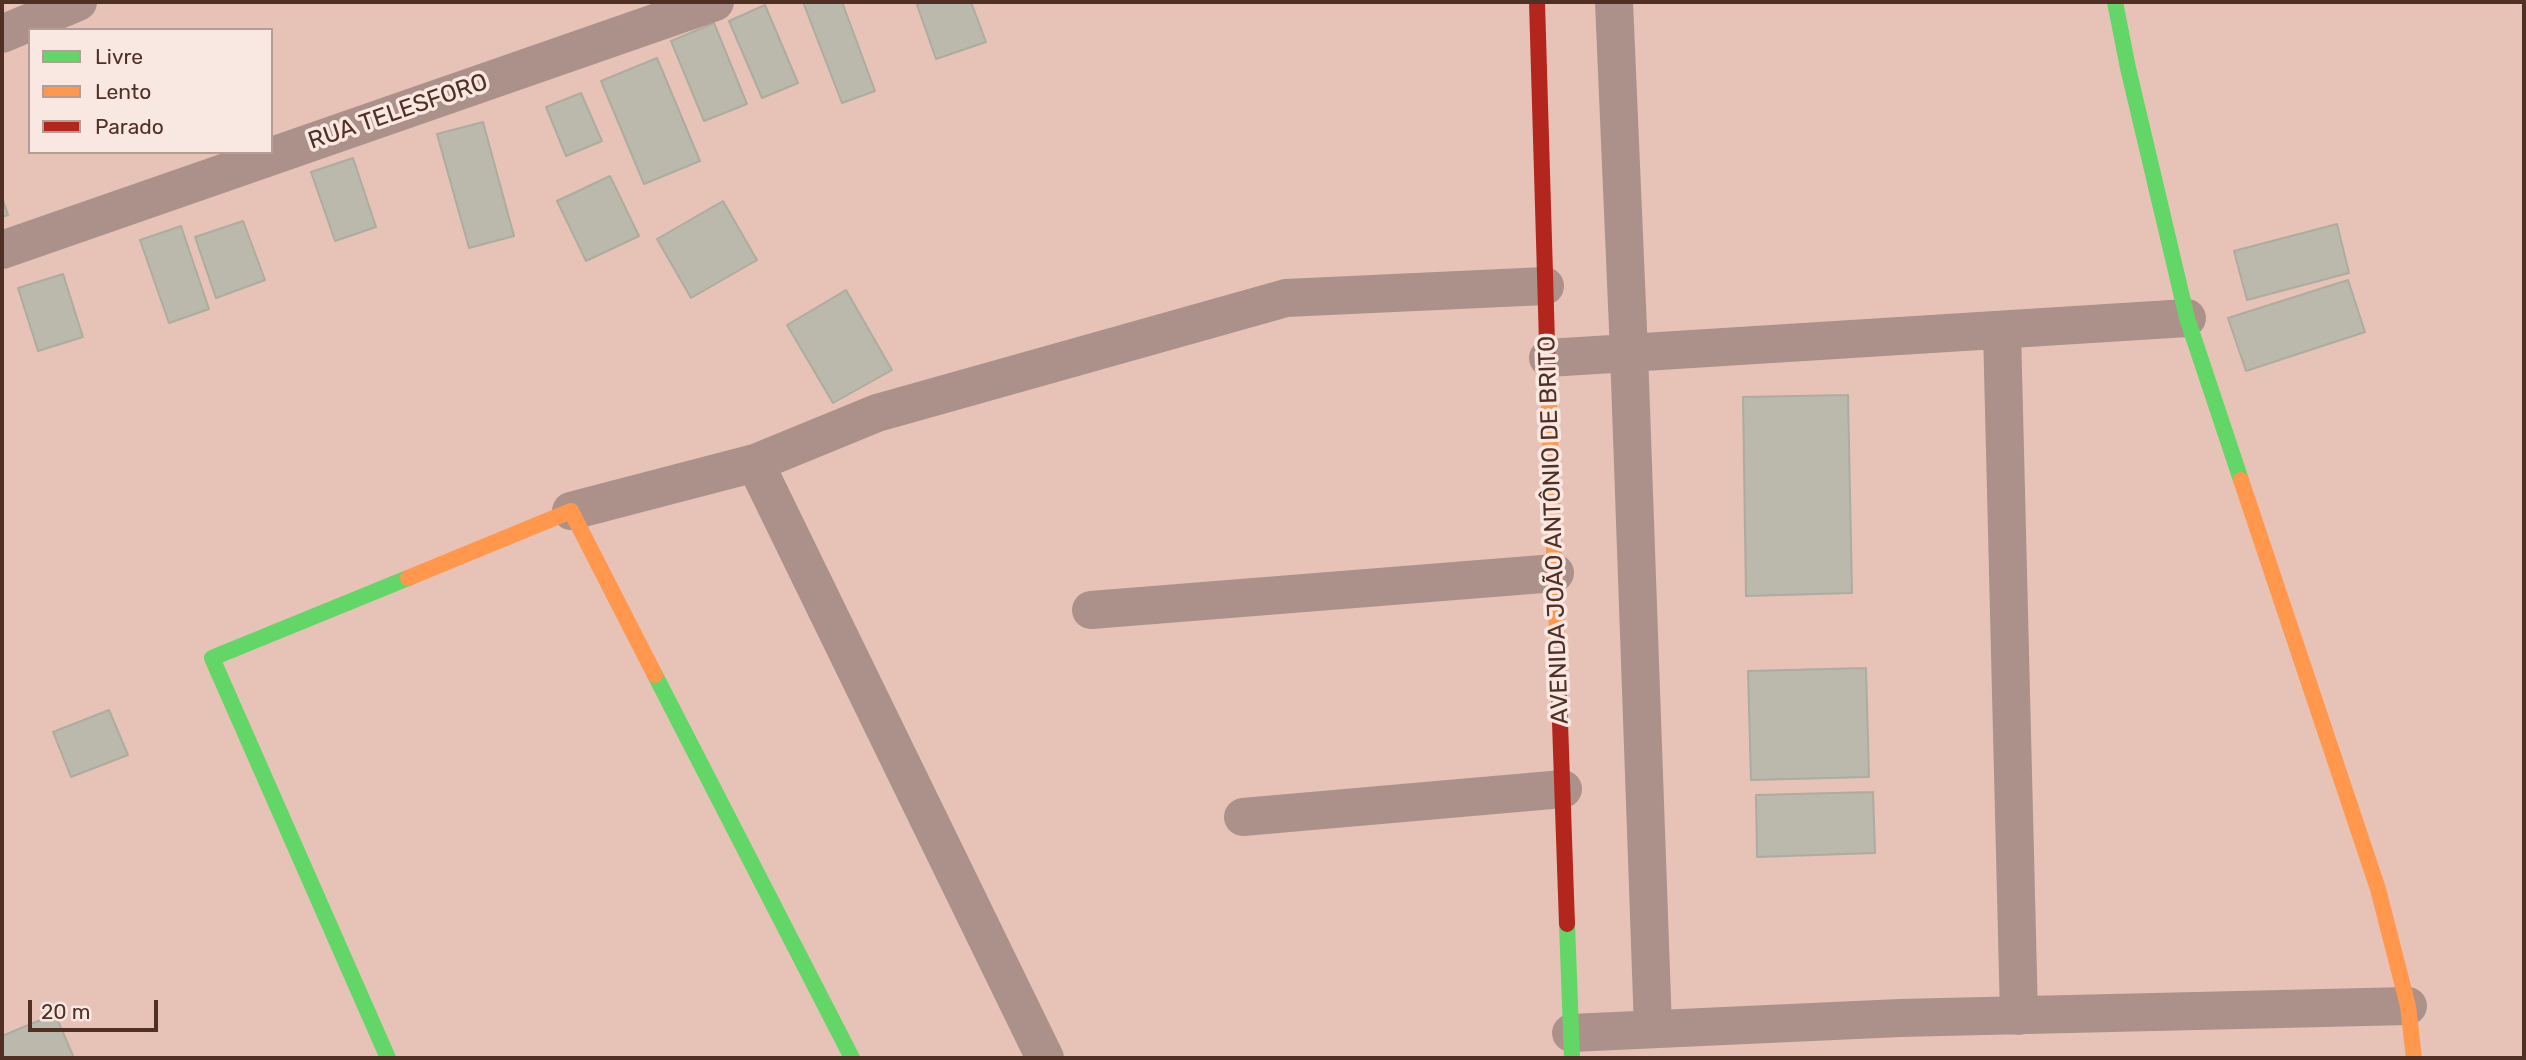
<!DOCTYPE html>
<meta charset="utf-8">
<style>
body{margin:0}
#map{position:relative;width:2526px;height:1060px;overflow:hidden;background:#e7c3b7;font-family:Rubik,sans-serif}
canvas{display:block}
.frame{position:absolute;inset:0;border:4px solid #502f24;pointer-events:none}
.legend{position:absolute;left:28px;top:28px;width:245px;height:126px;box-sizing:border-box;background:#f9e7e2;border:2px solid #b59d96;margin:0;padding:9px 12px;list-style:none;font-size:21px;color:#502f24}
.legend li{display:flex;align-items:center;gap:14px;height:35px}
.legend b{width:35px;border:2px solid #b59d96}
.scale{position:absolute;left:28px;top:1000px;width:130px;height:32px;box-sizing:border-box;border:4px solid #502f24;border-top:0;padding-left:9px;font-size:21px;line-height:24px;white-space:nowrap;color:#502f24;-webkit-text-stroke:5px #f9e7e2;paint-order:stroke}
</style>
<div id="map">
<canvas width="2526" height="1060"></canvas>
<div class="frame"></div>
<ul class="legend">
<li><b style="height:9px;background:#63d668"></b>Livre</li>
<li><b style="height:9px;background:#ff974d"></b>Lento</li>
<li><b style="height:9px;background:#b3261e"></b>Parado</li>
</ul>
<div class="scale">20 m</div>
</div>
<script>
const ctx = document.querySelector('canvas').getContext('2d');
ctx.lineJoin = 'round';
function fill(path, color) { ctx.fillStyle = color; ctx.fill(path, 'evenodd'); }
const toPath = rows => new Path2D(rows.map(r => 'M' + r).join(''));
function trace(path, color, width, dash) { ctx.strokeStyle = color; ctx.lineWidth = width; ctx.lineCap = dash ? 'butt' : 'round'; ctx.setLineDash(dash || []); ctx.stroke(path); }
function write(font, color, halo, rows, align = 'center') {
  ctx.font = font + ' Rubik,sans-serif'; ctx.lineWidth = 7; ctx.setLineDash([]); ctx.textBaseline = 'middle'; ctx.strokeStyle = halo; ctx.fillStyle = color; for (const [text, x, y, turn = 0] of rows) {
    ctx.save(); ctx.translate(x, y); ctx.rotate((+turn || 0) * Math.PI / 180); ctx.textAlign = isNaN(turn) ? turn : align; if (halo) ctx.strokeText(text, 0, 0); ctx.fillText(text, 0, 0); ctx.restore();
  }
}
const building = toPath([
 [803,2,842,2,875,91,842,103,803,2],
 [916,2,971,2,986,42,936,59,916,2],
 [765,5,798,83,762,98,729,21,765,5],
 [714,23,747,104,704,121,671,41,714,23],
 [657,58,700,161,644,184,601,81,657,58],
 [581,93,602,141,566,156,546,107,581,93],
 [483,122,514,236,469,248,437,134,483,122],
 [353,158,376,227,335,241,311,172,353,158],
 [610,176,639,236,586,261,557,201,610,176],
 [2,197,8,215,2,217,2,197],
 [723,201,757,260,691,298,657,239,723,201],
 [243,221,265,280,216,298,195,237,243,221],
 [2337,224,2349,273,2247,300,2234,251,2337,224],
 [181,226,209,309,169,323,140,240,181,226],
 [63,274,83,337,38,351,18,288,63,274],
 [2348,280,2365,332,2246,371,2228,318,2348,280],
 [846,290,892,370,833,403,787,325,846,290],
 [1848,395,1852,593,1746,596,1743,397,1848,395],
 [1866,668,1869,777,1751,780,1748,671,1866,668],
 [109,710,128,755,71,777,53,732,109,710],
 [1873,792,1875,853,1757,857,1756,795,1873,792],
 [55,1014,74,1058,2,1058,2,1036,55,1014]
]);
const street = toPath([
 [1614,2,1629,352,1653,1028],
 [2,34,78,2],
 [2,250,715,2],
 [2002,330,2019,1016],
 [1548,358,2187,318],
 [755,463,1045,1058],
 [571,511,755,463,877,413,1286,298,1545,286],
 [1091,610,1555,573],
 [1243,817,1563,789],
 [1571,1033,1900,1018,2408,1006]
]);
const fast = toPath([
 [2115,2,2128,68,2187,318,2241,480],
 [655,675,852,1058],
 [1567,924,1572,1058],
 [388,1058,212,658,408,578]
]);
const slow = toPath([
 [1548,377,1558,665],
 [2241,480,2378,889,2408,1006,2414,1058],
 [408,578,571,511,655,675]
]);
const jam = toPath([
 [1537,2,1548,377],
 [1558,665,1567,924]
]);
const streetNames = [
 ["RUA TELESFORO",398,112,-19],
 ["AVENIDA JOÃO ANTÔNIO DE BRITO",1554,530,-92]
];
fill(building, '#bab9ab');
trace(building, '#adac9e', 2);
trace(street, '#ab9189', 38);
trace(fast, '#63d668', 16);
trace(slow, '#ff974d', 16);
trace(jam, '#b3261e', 16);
write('24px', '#502f24', '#f9e7e2', streetNames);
</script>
